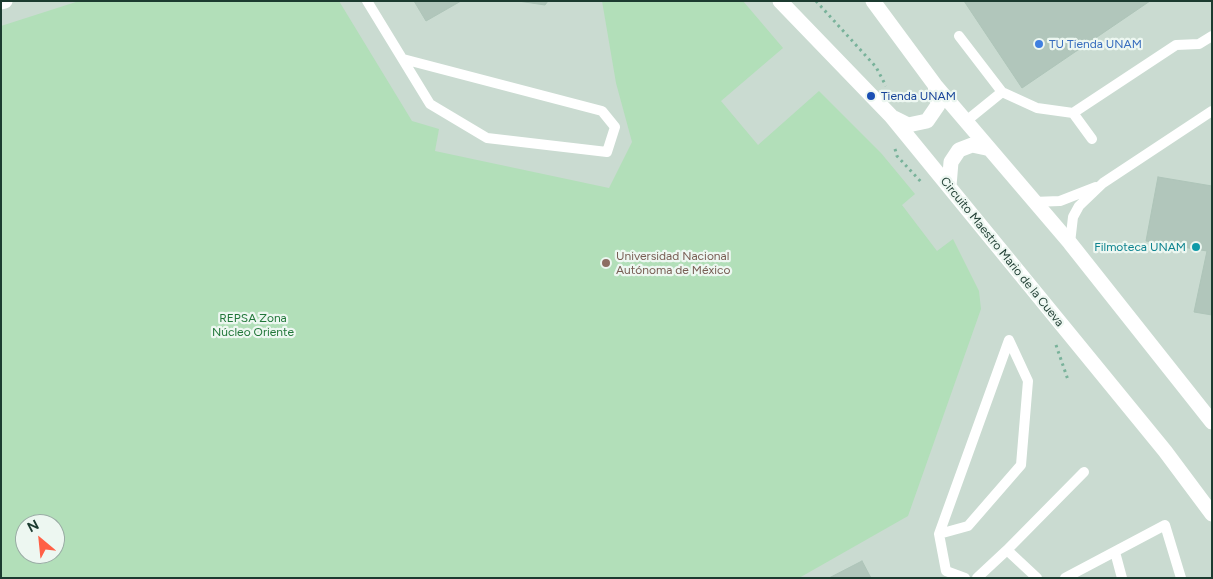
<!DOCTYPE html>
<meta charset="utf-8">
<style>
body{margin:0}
#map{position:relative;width:1213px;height:579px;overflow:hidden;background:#dcebe3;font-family:Figtree,sans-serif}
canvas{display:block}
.frame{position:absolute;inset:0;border:2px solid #1c3b30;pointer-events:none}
.north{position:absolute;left:15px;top:514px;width:50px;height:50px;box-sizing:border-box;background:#edf7f1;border:1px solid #99aca4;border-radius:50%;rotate:332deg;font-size:14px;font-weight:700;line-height:20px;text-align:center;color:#1c3b30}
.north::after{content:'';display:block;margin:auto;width:18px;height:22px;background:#ff6046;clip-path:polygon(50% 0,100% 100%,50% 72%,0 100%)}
</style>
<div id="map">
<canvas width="1213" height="579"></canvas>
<div class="frame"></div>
<div class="north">N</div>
</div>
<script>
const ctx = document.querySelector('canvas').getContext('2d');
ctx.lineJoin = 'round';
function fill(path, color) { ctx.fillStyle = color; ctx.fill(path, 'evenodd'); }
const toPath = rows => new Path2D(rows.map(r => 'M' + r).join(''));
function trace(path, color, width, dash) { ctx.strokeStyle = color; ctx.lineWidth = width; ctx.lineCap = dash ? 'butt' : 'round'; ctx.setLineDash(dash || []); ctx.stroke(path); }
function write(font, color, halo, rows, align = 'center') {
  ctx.font = font + ' Figtree,sans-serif'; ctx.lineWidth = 4.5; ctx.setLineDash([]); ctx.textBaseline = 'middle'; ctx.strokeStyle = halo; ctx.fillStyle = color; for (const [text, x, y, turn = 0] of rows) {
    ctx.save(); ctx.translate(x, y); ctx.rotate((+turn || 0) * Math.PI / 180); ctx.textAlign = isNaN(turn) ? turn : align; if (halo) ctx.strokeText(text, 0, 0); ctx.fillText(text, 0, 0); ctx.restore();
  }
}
const built = toPath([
 [1,1,1212,1,1212,578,1,578],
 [25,524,55,524,55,554,25,554]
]);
const green = toPath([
 [79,1,339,1,412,121,439,129,435,151,609,188,632,142,616,83,602,1,743,1,783,48,721,101,758,145,819,91,881,153,915,194,902,205,937,251,953,239,979,291,981,309,908,516,799,578,1,578,1,26],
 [25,524,55,524,55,554,25,554]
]);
const building = toPath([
 [414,1,461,1,426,21,414,1],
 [518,1,548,1,545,5,518,1],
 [964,1,1150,1,1022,88,964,1],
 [1158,177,1212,186,1212,315,1194,312,1207,251,1146,241,1158,177],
 [862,561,871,578,829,578,862,561]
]);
const path = toPath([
 [816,1,876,67,886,86],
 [895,149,897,156,923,184],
 [1056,345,1068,380]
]);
const service = toPath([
 [367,1,430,104,487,138,607,152,615,127,602,111,403,59],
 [959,36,1002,92],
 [965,122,1002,92,1037,108,1073,113],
 [1092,139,1073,113,1176,45,1199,44,1212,36],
 [1033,202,1060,201,1096,187],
 [1070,243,1073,217,1079,206,1103,183,1212,111],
 [939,534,968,526,1021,465,1028,381,1009,340,939,534,946,571,965,578],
 [1007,550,1084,472],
 [1115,552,1122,578],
 [977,578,1007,550,1037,578],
 [1065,578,1165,525,1181,578]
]);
const tertiary = toPath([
 [780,1,891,116,1165,451,1212,514],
 [873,1,935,85,1070,243,1212,422],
 [1,2,5,1],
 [894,118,908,125,927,121,938,105,935,85],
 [949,186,951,162,959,150,972,145,986,148]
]);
const markers = [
 [1039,44,5,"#3f7fe0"],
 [871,96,5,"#1a4fb4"],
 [1196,247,5,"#0f9aa8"],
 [606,263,5,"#8d6e63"]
];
const shopNames = [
 ["TU Tienda UNAM",1049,44]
];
const transitNames = [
 ["Tienda UNAM",881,96]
];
const cultureNames = [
 ["Filmoteca UNAM",1186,247]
];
const streetNames = [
 ["Circuito Maestro Mario de la Cueva",1002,252,51]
];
const educationNames = [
 ["Universidad Nacional",616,256],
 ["Autónoma de México",616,270]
];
const parkNames = [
 ["REPSA Zona",253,318],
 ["Núcleo Oriente",253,332]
];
fill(built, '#cadbd1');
fill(green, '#b2dfb9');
fill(building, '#b1c6bb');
trace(building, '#aec5b9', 1);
trace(path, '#78b29a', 3, [2.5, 4]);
trace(service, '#fff', 10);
trace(tertiary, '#fff', 15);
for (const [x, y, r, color] of markers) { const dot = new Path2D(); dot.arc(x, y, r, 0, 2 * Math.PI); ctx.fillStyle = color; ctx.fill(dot); trace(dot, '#edf7f1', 2); }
write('12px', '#366cbe', '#edf7f1', shopNames, 'left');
write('12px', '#164399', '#edf7f1', transitNames, 'left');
write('12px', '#0d838f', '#edf7f1', cultureNames, 'right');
write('12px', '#1c3b30', '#edf7f1', streetNames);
write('12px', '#785e54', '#edf7f1', educationNames, 'left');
write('12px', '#22773a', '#edf7f1', parkNames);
</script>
